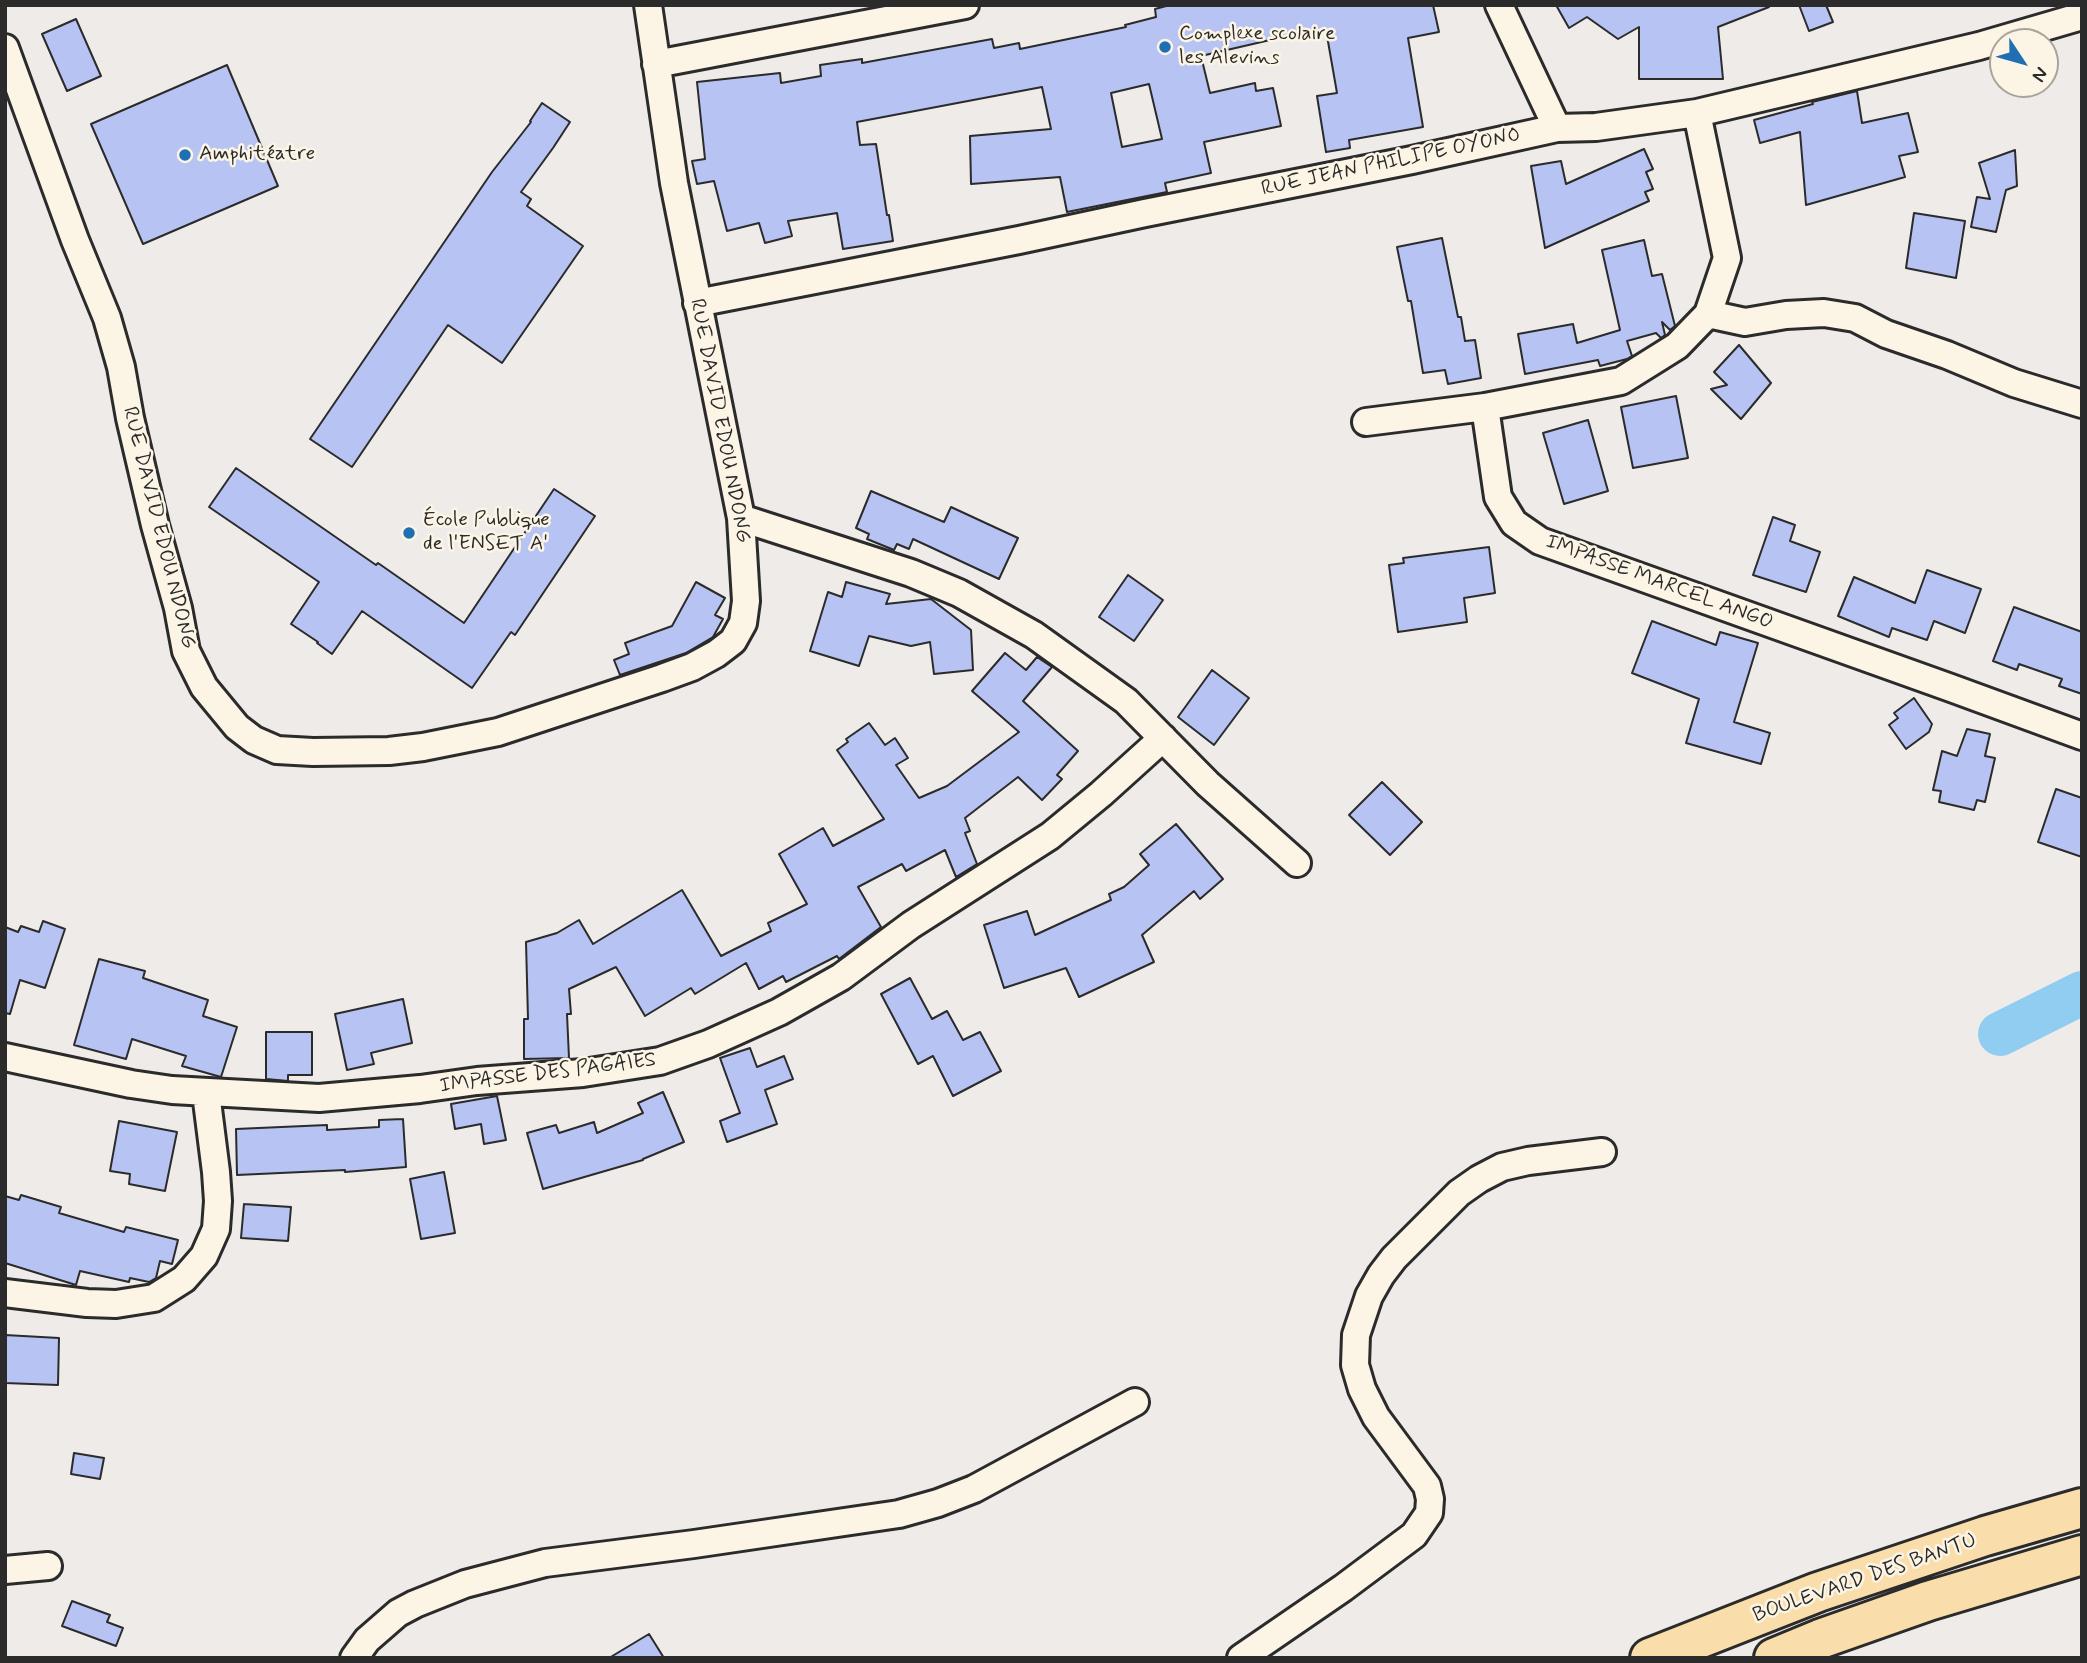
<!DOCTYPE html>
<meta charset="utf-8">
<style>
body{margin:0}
#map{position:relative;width:2087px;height:1663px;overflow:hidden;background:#eeebe8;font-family:Mynerve,sans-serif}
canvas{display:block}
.frame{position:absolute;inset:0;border:7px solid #2b2b2b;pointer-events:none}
.north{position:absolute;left:1989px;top:28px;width:70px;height:70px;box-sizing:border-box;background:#fcf5e5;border:2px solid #a8a49b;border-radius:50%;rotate:126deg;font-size:19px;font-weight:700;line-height:28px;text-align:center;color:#2b2b2b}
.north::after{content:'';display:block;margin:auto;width:24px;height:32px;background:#1f6fb2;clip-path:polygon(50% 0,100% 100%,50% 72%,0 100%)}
</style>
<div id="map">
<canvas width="2087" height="1663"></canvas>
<div class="frame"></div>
<div class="north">N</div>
</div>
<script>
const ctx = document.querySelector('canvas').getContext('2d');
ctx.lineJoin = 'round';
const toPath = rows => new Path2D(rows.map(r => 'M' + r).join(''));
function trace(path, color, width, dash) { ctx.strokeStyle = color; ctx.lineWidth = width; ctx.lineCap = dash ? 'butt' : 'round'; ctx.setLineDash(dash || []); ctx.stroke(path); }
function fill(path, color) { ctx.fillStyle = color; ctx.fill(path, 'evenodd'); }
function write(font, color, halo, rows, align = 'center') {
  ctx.font = font + ' Mynerve,sans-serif'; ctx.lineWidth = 5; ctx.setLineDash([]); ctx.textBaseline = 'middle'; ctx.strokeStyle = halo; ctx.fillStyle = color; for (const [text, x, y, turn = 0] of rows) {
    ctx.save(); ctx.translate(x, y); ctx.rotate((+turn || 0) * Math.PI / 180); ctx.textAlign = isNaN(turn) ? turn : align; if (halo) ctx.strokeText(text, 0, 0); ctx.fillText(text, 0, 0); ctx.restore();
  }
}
const river = toPath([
 [2000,1034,2082,993]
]);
const building = toPath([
 [1170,5,1433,5,1439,32,1408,38,1423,127,1349,140,1350,148,1326,152,1317,96,1337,93,1326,30,1309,33,1309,31,1201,56,1210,93,1255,83,1256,91,1273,88,1281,126,1204,142,1211,173,1165,183,1167,192,1067,212,1060,177,971,184,970,136,1051,129,1042,87,857,122,860,145,876,144,887,215,889,215,893,241,843,249,837,213,788,221,792,236,765,243,759,223,727,231,714,181,697,184,692,161,705,159,697,82,780,73,781,83,821,76,820,65,862,59,862,63,992,39,994,48,1019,43,1020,49,1126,27,1125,25,1156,17,1155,9,1170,5],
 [1149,84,1162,139,1122,147,1111,93,1149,84],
 [1556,5,1769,5,1769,7,1718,27,1723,79,1639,79,1639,27,1618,39,1587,17,1569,28,1556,5],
 [1799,5,1826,5,1833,22,1809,31,1799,5],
 [76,19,101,76,67,91,42,34,76,19],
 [227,65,278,186,143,244,91,124,227,65],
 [1857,91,1862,123,1908,113,1918,152,1899,156,1905,177,1806,205,1800,132,1760,143,1754,120,1813,104,1812,102,1857,91],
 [542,103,570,122,553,148,521,192,531,199,527,206,583,246,502,363,448,325,352,467,310,439,492,172,531,122,530,121,542,103],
 [1644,149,1653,169,1646,172,1653,189,1645,192,1649,201,1545,248,1531,166,1561,161,1566,184,1644,149],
 [2015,150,2017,186,2006,190,1996,232,1971,227,1977,197,1990,199,1979,163,2015,150],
 [1914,213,1965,221,1956,278,1906,268,1914,213],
 [1442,238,1458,317,1461,317,1465,341,1475,340,1481,378,1448,384,1445,370,1423,373,1411,301,1408,301,1397,247,1442,238],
 [1644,240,1652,276,1662,274,1675,326,1670,330,1662,322,1665,335,1661,338,1656,333,1627,341,1632,356,1627,359,1600,366,1598,360,1525,374,1518,334,1573,324,1577,343,1620,330,1602,250,1644,240],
 [1739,345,1771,383,1741,419,1711,389,1727,385,1714,372,1739,345],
 [1676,396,1688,458,1633,468,1621,407,1676,396],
 [1588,420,1608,491,1564,504,1543,433,1588,420],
 [236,468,376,565,378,563,464,623,554,489,595,516,515,635,511,632,472,688,362,611,332,654,317,643,318,642,291,624,319,582,209,507,236,468],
 [871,491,944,522,951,507,1018,538,999,579,913,539,909,549,897,544,894,550,867,539,869,534,856,528,871,491],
 [1773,517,1795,525,1790,541,1820,552,1806,592,1753,575,1773,517],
 [1489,547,1495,593,1464,598,1467,622,1398,632,1389,565,1404,563,1403,558,1489,547],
 [1927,570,1981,589,1965,633,1934,621,1927,640,1892,628,1889,637,1838,616,1854,577,1915,603,1927,570],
 [1128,575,1163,600,1134,641,1099,617,1128,575],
 [696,582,725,598,715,615,723,619,713,637,686,653,620,675,614,660,629,654,625,643,672,626,696,582],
 [846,582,890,594,886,604,931,599,971,630,973,670,934,674,930,642,911,646,869,636,859,666,810,651,828,592,842,597,846,582],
 [2014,607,2082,632,2082,694,2059,686,2062,679,2019,664,2017,670,1993,661,2014,607],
 [1652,621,1716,645,1720,632,1758,643,1734,722,1770,733,1761,764,1686,743,1699,699,1632,673,1652,621],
 [1005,653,1026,670,1037,657,1052,667,1023,701,1078,751,1057,775,1062,779,1042,800,1018,777,965,818,970,831,965,833,977,864,956,877,945,850,906,871,902,864,858,887,881,927,839,959,837,956,786,982,783,976,759,989,746,963,695,994,691,988,645,1016,616,967,569,989,571,1014,567,1014,569,1058,524,1059,524,1019,528,1019,526,942,557,933,579,920,593,944,682,890,721,956,771,931,768,923,807,904,779,854,823,828,833,846,884,819,837,750,848,742,846,739,869,723,885,745,895,738,908,758,896,765,919,798,947,786,1019,732,972,691,1005,653],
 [1212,670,1249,698,1214,745,1178,717,1212,670],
 [1914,698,1932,724,1929,732,1906,749,1889,725,1898,718,1894,713,1914,698],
 [1967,729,1990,734,1985,756,1995,758,1985,802,1977,800,1974,810,1939,802,1941,791,1933,790,1942,751,1957,756,1967,729],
 [1382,782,1422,822,1390,855,1349,815,1382,782],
 [2056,789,2082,798,2082,857,2038,842,2056,789],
 [1176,824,1223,879,1200,899,1194,891,1142,935,1154,962,1079,997,1066,968,1004,988,984,925,1027,911,1035,935,1111,900,1109,894,1124,887,1149,865,1140,854,1176,824],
 [43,921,65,929,45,988,20,980,10,1014,5,1013,5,927,18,932,21,926,39,932,43,921],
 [99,959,145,971,143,978,208,1000,203,1016,237,1027,221,1077,182,1066,186,1056,132,1039,126,1059,74,1045,99,959],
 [910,978,932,1019,947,1011,963,1040,980,1032,1001,1071,953,1096,933,1056,918,1064,881,994,910,978],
 [403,999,412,1043,371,1053,374,1064,347,1070,335,1014,403,999],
 [266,1032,312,1032,312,1075,288,1075,288,1081,266,1079,266,1032],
 [750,1048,757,1067,784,1056,793,1079,765,1090,777,1124,727,1142,720,1121,740,1113,720,1058,750,1048],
 [663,1092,684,1142,643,1159,643,1160,543,1189,527,1133,556,1125,559,1133,594,1122,597,1133,643,1113,638,1103,663,1092],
 [497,1096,506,1140,484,1144,481,1124,455,1129,451,1104,497,1096],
 [403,1119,406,1167,345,1172,345,1170,237,1175,236,1129,327,1125,327,1130,379,1127,379,1120,403,1119],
 [119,1121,177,1132,165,1191,129,1184,130,1174,110,1171,119,1121],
 [444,1172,455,1233,421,1239,410,1179,444,1172],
 [21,1195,61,1207,59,1213,124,1232,126,1227,178,1240,172,1264,160,1261,156,1278,149,1282,130,1278,129,1282,80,1271,76,1285,5,1263,5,1196,19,1200,21,1195],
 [244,1204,291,1207,288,1241,241,1238,244,1204],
 [5,1335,59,1338,58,1385,5,1383,5,1335],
 [74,1453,104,1458,100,1479,71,1474,74,1453],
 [72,1601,110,1615,107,1622,123,1628,116,1646,62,1626,72,1601],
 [649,1634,664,1658,609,1658,649,1634]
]);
const minor = toPath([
 [1499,5,1557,128],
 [5,48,75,240,107,318,121,367,130,418,155,525,178,608,186,651,204,687,237,727,254,740,277,750,313,752,389,751,423,747,498,732,662,678,692,667,716,654,733,641,743,623,746,601,741,518,674,183,648,5],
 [656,64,965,5],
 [1697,113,1727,258,1708,314,1677,346,1621,381,1485,407,1498,497,1514,523,1540,541,1951,688,2082,736],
 [697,303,1019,240,1145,213,1412,160,1557,128,1596,127,1697,113,1979,46,2082,16],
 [1708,314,1745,322,1786,315,1824,313,1855,318,1886,334,1947,355,2014,383,2082,404],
 [1366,422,1485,407],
 [741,518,911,573,959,593,1034,635,1126,701,1208,784,1297,863],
 [5,1057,131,1084,172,1090,319,1098,420,1089,477,1081,583,1073,660,1061,708,1044,779,1012,841,977,911,925,1050,836,1101,794,1163,738],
 [5,1293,87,1303,116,1304,154,1298,184,1279,204,1256,216,1229,218,1201,216,1172,206,1093],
 [5,1570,48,1566],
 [354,1658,367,1640,398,1613,415,1604,465,1584,545,1563,694,1544,899,1514,938,1503,974,1489,1135,1402],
 [1241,1658,1343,1588,1414,1535,1429,1513,1430,1499,1427,1486,1376,1417,1362,1389,1355,1365,1356,1335,1369,1296,1381,1275,1394,1258,1459,1193,1479,1179,1502,1167,1528,1161,1602,1152]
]);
const trunk = toPath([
 [1650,1658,1818,1592,1985,1536,2082,1508],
 [1774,1658,1820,1639,1928,1601,2082,1555]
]);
const markers = [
 [1165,47,7,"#1f6fb2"],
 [185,155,7,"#1f6fb2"],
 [409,533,7,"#1f6fb2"]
];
const poiNames = [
 ["Complexe scolaire",1179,35],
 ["les Alevins",1179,59],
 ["Amphitéatre",199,155],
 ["École Publique",423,521],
 ["de l'ENSET A'",423,545]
];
const streetNames = [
 ["RUE JEAN PHILIPE OYONO",1391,163,-12],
 ["RUE DAVID EDOU NDONG",719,421,79],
 ["RUE DAVID EDOU NDONG",158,528,76],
 ["IMPASSE MARCEL ANGO",1659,583,20],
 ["IMPASSE DES PAGAIES",548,1074,-7],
 ["BOULEVARD DES BANTU",1865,1579,-19]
];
trace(river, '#91ccf1', 44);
fill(building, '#b6c3f3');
trace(building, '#2b2b2b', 2);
trace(minor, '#2b2b2b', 32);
trace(trunk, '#2b2b2b', 44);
trace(minor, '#fcf5e5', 26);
trace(trunk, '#f9deab', 38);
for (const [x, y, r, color] of markers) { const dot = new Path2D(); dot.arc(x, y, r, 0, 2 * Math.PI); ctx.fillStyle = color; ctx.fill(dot); trace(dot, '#fcf5e5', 2.5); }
write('21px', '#2b2b2b', '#fcf5e5', poiNames, 'left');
write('21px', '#2b2b2b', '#fcf5e5', streetNames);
</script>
